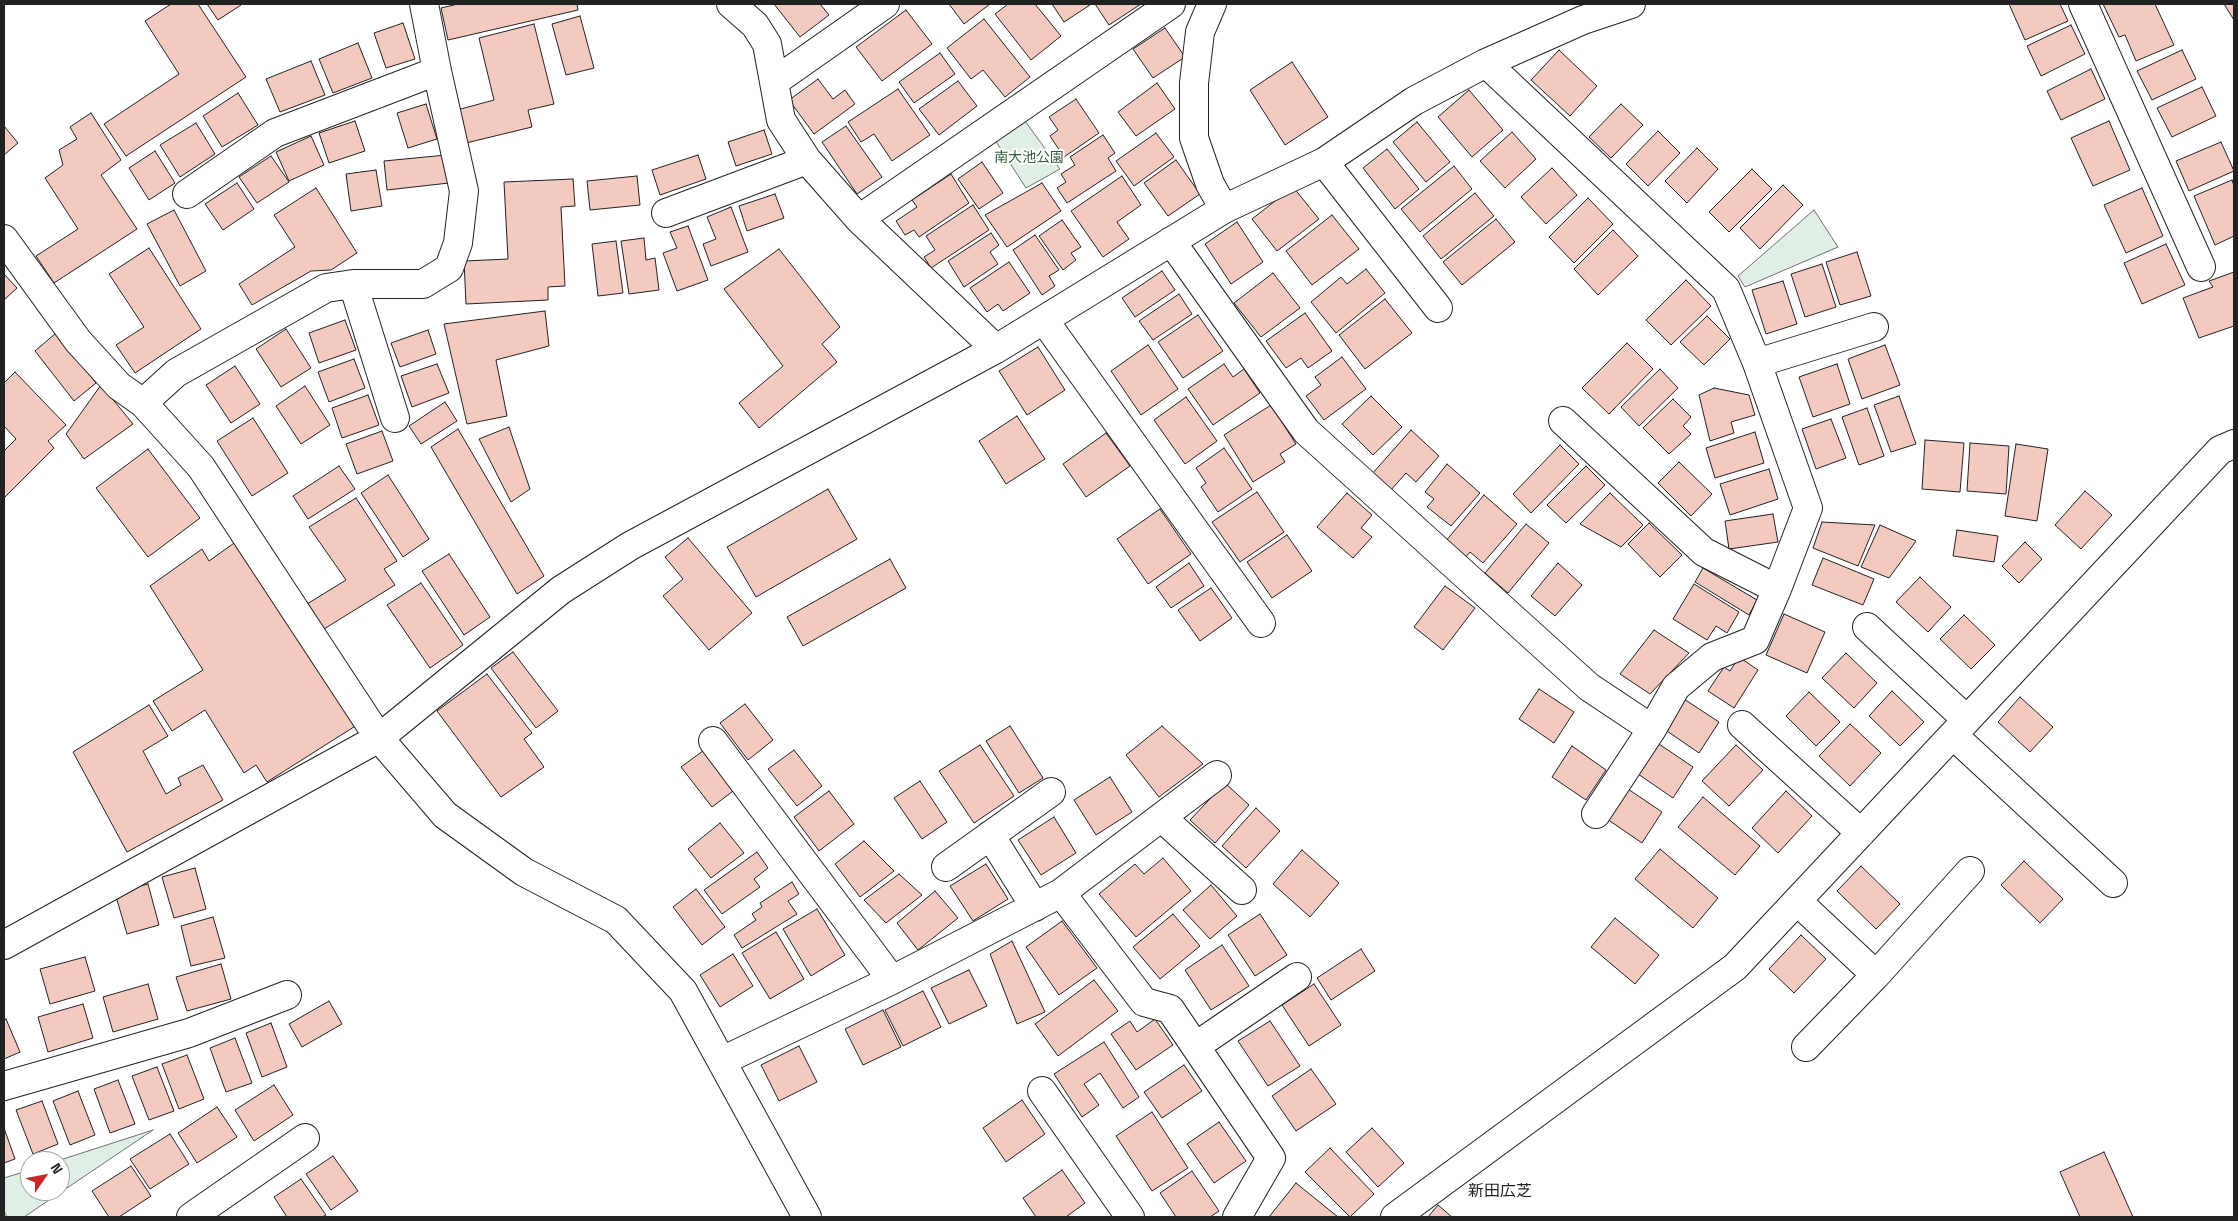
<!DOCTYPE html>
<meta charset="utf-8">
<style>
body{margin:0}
#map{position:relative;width:2238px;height:1221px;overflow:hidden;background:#fff;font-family:"Space Grotesk",sans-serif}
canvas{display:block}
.frame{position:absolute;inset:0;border:5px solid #222;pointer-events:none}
.north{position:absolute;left:20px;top:1151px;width:50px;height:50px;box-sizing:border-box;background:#fff;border:1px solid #a7a7a7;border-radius:50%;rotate:57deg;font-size:14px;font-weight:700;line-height:20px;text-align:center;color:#222}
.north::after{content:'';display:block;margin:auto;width:18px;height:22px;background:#c62828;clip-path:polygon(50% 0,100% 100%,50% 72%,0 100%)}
</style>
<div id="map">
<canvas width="2238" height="1221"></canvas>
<div class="frame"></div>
<div class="north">N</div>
</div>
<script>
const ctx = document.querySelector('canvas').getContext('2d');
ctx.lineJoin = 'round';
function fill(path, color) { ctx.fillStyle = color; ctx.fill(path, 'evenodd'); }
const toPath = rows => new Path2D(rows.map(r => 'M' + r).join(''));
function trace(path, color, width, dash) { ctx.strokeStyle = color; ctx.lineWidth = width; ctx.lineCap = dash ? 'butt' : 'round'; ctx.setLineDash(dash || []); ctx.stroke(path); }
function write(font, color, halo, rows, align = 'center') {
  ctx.font = font + ' "Space Grotesk","Noto Sans JP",sans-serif'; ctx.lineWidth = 4; ctx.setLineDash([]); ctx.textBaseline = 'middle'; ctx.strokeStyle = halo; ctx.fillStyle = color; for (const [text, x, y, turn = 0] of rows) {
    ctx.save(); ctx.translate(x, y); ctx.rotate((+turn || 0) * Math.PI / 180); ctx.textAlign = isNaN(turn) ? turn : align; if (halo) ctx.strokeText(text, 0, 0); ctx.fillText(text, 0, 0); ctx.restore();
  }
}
const green = toPath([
 [1025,121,1060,169,1026,188,995,140,1025,121],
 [1814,210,1838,247,1745,287,1738,276,1814,210],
 [153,1130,24,1217,7,1217,4,1211,4,1178,30,1170,30,1191,60,1191,60,1161,57,1161,153,1130]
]);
const building = toPath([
 [171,4,198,4,246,77,126,156,104,124,179,74,145,21,171,4],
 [207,4,240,4,241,5,218,20,207,4],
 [458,4,577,4,578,10,448,40,441,8,458,4],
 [774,4,820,4,829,15,800,37,774,4],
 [949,4,990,4,964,24,949,4],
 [1008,4,1035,4,1061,36,1031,60,995,14,1008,4],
 [1052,4,1089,4,1090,5,1064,22,1052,4],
 [1095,4,1141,4,1109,25,1095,4],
 [2009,4,2060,4,2068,21,2025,40,2009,4],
 [2103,4,2155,4,2174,45,2136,61,2125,35,2119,37,2103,4],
 [2224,4,2234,4,2234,20,2224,4],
 [906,10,932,44,882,81,856,47,906,10],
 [580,16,594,68,566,75,552,24,580,16],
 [984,19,1030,77,1005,97,983,70,971,79,947,48,984,19],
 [403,23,415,59,386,68,374,33,403,23],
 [534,24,554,104,528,110,532,127,466,143,457,110,494,100,479,38,534,24],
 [2071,25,2085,54,2041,76,2027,46,2071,25],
 [1165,28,1185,57,1153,78,1133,49,1165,28],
 [358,43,372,78,333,93,319,59,358,43],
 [1559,50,1597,86,1570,116,1531,80,1559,50],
 [2182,50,2196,79,2152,100,2137,71,2182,50],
 [940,53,955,74,914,103,899,82,940,53],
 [311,61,325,95,280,112,266,79,311,61],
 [1292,62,1328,117,1285,145,1250,90,1292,62],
 [2091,69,2105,99,2061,120,2047,91,2091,69],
 [818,79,833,99,845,90,855,104,814,134,789,100,818,79],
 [958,81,977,106,939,135,919,109,958,81],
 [1157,83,1175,109,1136,136,1118,112,1157,83],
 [2202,87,2216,116,2172,137,2157,108,2202,87],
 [898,89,930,135,892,161,874,134,861,142,848,122,898,89],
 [1469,90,1503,130,1472,157,1438,117,1469,90],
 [238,93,258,125,222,147,203,116,238,93],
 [1076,99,1099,133,1064,157,1050,136,1058,130,1049,117,1076,99],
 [426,104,437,139,408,148,397,113,426,104],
 [1621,104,1643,125,1611,158,1589,137,1621,104],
 [91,113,121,160,101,175,137,229,54,283,36,256,78,229,45,178,63,165,59,150,77,139,70,127,91,113],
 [355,121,365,151,329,163,319,133,355,121],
 [2109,121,2130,170,2093,186,2071,138,2109,121],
 [1417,122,1450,162,1426,182,1393,142,1417,122],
 [196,123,215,154,180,177,160,145,196,123],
 [4,126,18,143,4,155,4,126],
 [846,126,882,177,857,194,822,142,846,126],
 [764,130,772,154,736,166,728,142,764,130],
 [1658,131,1680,153,1648,186,1626,164,1658,131],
 [1512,132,1536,159,1505,188,1480,161,1512,132],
 [1156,133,1174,157,1134,186,1116,161,1156,133],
 [1103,135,1115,153,1108,158,1116,171,1067,203,1057,188,1066,182,1061,174,1075,165,1070,157,1103,135],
 [311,136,324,165,289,181,276,152,311,136],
 [2221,142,2234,171,2189,191,2176,161,2221,142],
 [1697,148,1718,169,1687,203,1665,181,1697,148],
 [1387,149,1419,189,1395,209,1363,168,1387,149],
 [155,151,175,183,149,200,129,168,155,151],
 [446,155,449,183,387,190,384,161,446,155],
 [698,155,706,179,660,195,652,170,698,155],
 [271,156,289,182,257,203,239,177,271,156],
 [1176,160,1200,194,1168,216,1144,183,1176,160],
 [982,162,1003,193,979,209,958,179,982,162],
 [1454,166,1472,189,1420,232,1401,209,1454,166],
 [1552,168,1577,195,1546,224,1521,197,1552,168],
 [1752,169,1772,189,1729,232,1709,212,1752,169],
 [376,170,382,206,351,211,346,174,376,170],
 [951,174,969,203,919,237,914,230,905,235,896,221,917,207,912,200,951,174],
 [637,176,640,205,590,210,587,181,637,176],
 [1122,176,1141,205,1117,222,1129,239,1103,257,1071,211,1122,176],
 [573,179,575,206,561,207,565,286,548,287,548,300,466,304,464,261,508,259,504,182,573,179],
 [2232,180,2234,186,2234,236,2215,245,2194,196,2232,180],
 [237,183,254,209,223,230,205,204,237,183],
 [1042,183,1061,211,1007,247,985,215,1042,183],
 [1783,185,1803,205,1760,249,1740,228,1783,185],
 [1293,187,1319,219,1277,251,1252,219,1293,187],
 [316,188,357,253,331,270,311,271,252,305,239,284,295,247,274,215,316,188],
 [2142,188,2163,236,2126,253,2104,205,2142,188],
 [1475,193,1494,216,1441,259,1423,236,1475,193],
 [775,194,784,218,747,231,739,206,775,194],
 [1588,198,1613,224,1574,263,1549,237,1588,198],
 [973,205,989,230,931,268,924,257,935,250,926,236,973,205],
 [731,207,748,252,711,266,703,244,716,239,707,217,731,207],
 [174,210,206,271,180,286,147,224,174,210],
 [1332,215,1359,249,1312,285,1286,251,1332,215],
 [1496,219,1515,242,1462,285,1443,262,1496,219],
 [1062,220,1081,247,1071,253,1076,260,1063,270,1039,236,1062,220],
 [1237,222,1263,262,1231,284,1205,244,1237,222],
 [688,226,708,280,677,291,663,253,677,248,670,232,688,226],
 [1613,230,1638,256,1598,295,1574,269,1613,230],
 [991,233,999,245,990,252,998,264,964,287,948,261,991,233],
 [1035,235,1059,270,1049,276,1055,286,1042,295,1013,250,1035,235],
 [644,238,646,260,655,258,659,290,629,294,621,241,644,238],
 [616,241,623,293,598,296,592,244,616,241],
 [2166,244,2185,285,2142,304,2124,263,2166,244],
 [149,248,201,329,135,373,116,345,144,327,109,274,149,248],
 [779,249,840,327,822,344,837,362,759,428,739,403,783,366,724,289,779,249],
 [1857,252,1871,296,1840,305,1826,262,1857,252],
 [1009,262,1030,293,1003,311,998,304,987,312,970,288,1009,262],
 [1822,264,1836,307,1805,317,1791,274,1822,264],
 [1366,269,1385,293,1336,333,1311,302,1341,277,1347,284,1366,269],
 [1162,271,1175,290,1135,317,1122,298,1162,271],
 [2234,272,2234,326,2199,338,2183,298,2213,287,2209,281,2234,272],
 [1273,273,1300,308,1261,337,1234,303,1273,273],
 [4,274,17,288,4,300,4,274],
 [1686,280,1711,306,1671,345,1646,320,1686,280],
 [1783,281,1797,324,1766,334,1752,290,1783,281],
 [1179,294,1192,314,1153,340,1139,321,1179,294],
 [1385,299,1412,333,1365,369,1339,335,1385,299],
 [545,311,549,346,496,360,507,416,467,424,444,324,545,311],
 [1305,313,1332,351,1308,368,1301,358,1286,368,1266,341,1305,313],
 [1198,315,1223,351,1183,378,1158,342,1198,315],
 [1707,316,1730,339,1704,365,1680,342,1707,316],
 [345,320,356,350,319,363,309,333,345,320],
 [286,329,311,368,281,387,256,349,286,329],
 [428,330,436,354,400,367,391,343,428,330],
 [56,333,96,383,74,401,35,351,56,333],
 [1627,343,1653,369,1609,414,1582,388,1627,343],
 [1148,345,1178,389,1141,415,1111,371,1148,345],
 [1885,345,1900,385,1862,399,1848,359,1885,345],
 [1038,347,1065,390,1027,415,999,371,1038,347],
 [1342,357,1366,389,1324,420,1306,396,1321,385,1315,377,1342,357],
 [354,359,365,388,329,402,318,372,354,359],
 [437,364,449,393,412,407,401,376,437,364],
 [1224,364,1233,377,1244,369,1260,393,1213,425,1188,389,1224,364],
 [1837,364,1850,404,1813,417,1799,377,1837,364],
 [235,366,260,404,231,423,206,385,235,366],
 [1660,369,1678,388,1639,426,1621,407,1660,369],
 [15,372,66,425,48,441,54,448,4,498,4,451,16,439,4,426,4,383,15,372],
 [101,385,133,424,84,459,66,434,101,385],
 [305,386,330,425,301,444,276,406,305,386],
 [1714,388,1749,395,1755,415,1731,422,1734,433,1710,441,1699,395,1714,388],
 [368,395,379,425,342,438,332,408,368,395],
 [1371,396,1402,427,1373,455,1342,424,1371,396],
 [1899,396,1916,444,1891,452,1874,405,1899,396],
 [1186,397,1217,441,1185,464,1154,420,1186,397],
 [1673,399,1691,417,1683,426,1691,434,1669,454,1643,428,1673,399],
 [445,402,457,421,421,444,409,426,445,402],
 [1271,405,1296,444,1280,454,1285,462,1253,482,1224,435,1271,405],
 [1867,408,1884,456,1859,465,1842,417,1867,408],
 [1017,416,1045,459,1006,484,979,441,1017,416],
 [253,418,288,473,252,496,217,441,253,418],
 [1831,419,1846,458,1816,469,1802,429,1831,419],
 [509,427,530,489,511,502,479,439,509,427],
 [458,429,544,576,517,594,431,447,458,429],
 [1411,430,1439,456,1416,482,1406,473,1390,491,1372,474,1411,430],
 [382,431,393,461,357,474,346,444,382,431],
 [1755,432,1764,463,1715,478,1706,448,1755,432],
 [1106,433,1130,466,1086,497,1063,464,1106,433],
 [1925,440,1964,443,1960,492,1922,489,1925,440],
 [1970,443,2009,446,2006,494,1967,491,1970,443],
 [2016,444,2048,449,2037,521,2005,516,2016,444],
 [1560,445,1579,464,1531,513,1513,494,1560,445],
 [1224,448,1252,489,1218,512,1201,487,1206,483,1196,468,1224,448],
 [148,449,200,518,148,557,96,488,148,449],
 [1679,462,1712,494,1691,516,1658,483,1679,462],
 [1447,464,1480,493,1451,526,1427,507,1434,499,1425,492,1447,464],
 [339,466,355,489,308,519,293,496,339,466],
 [1586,466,1605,485,1566,523,1547,505,1586,466],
 [1769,469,1778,499,1730,515,1720,484,1769,469],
 [388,475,429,539,403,557,361,493,388,475],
 [828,489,857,539,756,597,727,547,828,489],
 [2085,491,2112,515,2081,549,2055,525,2085,491],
 [1257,492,1284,532,1240,562,1212,522,1257,492],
 [1347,493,1372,515,1361,528,1372,537,1353,558,1317,527,1347,493],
 [1610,493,1643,525,1621,547,1580,524,1610,493],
 [1484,495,1517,524,1483,563,1470,552,1464,559,1445,542,1484,495],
 [356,498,397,561,384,569,395,585,324,629,307,604,346,580,309,527,356,498],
 [1160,509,1191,554,1148,584,1117,539,1160,509],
 [1773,514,1778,542,1729,549,1725,521,1773,514],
 [1822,522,1875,525,1858,566,1813,548,1822,522],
 [1649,523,1682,555,1660,577,1628,544,1649,523],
 [1526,524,1549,543,1508,593,1485,573,1526,524],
 [1880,525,1916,541,1889,578,1861,567,1880,525],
 [1957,530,1998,536,1994,562,1953,556,1957,530],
 [1287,535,1312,571,1272,598,1247,562,1287,535],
 [688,538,752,613,709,650,663,596,683,579,665,557,688,538],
 [237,541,357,725,267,782,256,765,244,773,205,710,172,731,153,701,203,670,150,586,202,549,209,561,237,541],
 [2025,542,2042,559,2019,583,2002,566,2025,542],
 [449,554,490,617,464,635,422,571,449,554],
 [1823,558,1874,579,1863,605,1812,585,1823,558],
 [890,559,906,588,803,646,787,617,890,559],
 [1189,563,1204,586,1171,608,1156,587,1189,563],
 [1558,563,1582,585,1555,616,1531,596,1558,563],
 [1703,568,1757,600,1749,615,1695,582,1703,568],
 [1920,577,1951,607,1928,632,1896,602,1920,577],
 [421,583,463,645,430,668,387,605,421,583],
 [1694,584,1739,612,1727,633,1716,626,1707,640,1673,619,1694,584],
 [1445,586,1475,608,1443,650,1414,627,1445,586],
 [1211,588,1232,618,1200,641,1178,610,1211,588],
 [1784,614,1825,632,1807,673,1766,655,1784,614],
 [1964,615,1995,645,1971,669,1940,639,1964,615],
 [1654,630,1689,653,1650,694,1620,674,1654,630],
 [513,652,558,711,536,728,491,668,513,652],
 [1846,653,1877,683,1854,708,1822,678,1846,653],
 [1739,657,1758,670,1734,708,1708,691,1724,667,1730,671,1739,657],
 [487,674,532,733,524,739,544,767,501,797,437,711,487,674],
 [1539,689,1574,712,1554,743,1519,719,1539,689],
 [1892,691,1924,722,1900,746,1869,716,1892,691],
 [1809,692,1840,722,1816,746,1786,716,1809,692],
 [2020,697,2053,727,2030,752,1998,722,2020,697],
 [1684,699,1719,722,1699,753,1664,729,1684,699],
 [745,704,773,740,748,760,720,723,745,704],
 [149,705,168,736,143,751,166,794,181,785,178,778,203,765,223,800,127,852,73,752,149,705],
 [1850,724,1881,753,1850,786,1819,756,1850,724],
 [1010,726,1043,778,1019,793,986,741,1010,726],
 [1162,726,1203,764,1159,797,1126,755,1162,726],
 [1659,744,1693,767,1673,798,1638,774,1659,744],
 [980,745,1014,796,974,823,939,771,980,745],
 [1736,745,1763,770,1729,806,1702,781,1736,745],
 [1572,746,1606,770,1586,800,1552,777,1572,746],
 [707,748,737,788,712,807,681,767,707,748],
 [794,750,822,786,797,806,768,769,794,750],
 [1110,777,1132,812,1096,835,1074,800,1110,777],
 [920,781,947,822,922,839,894,798,920,781],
 [1225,783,1249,805,1215,843,1190,820,1225,783],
 [1628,789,1662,812,1642,843,1607,819,1628,789],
 [829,791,854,824,819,851,794,817,829,791],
 [1786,791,1812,816,1778,853,1752,828,1786,791],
 [1703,797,1760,846,1735,875,1678,827,1703,797],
 [1256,808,1280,831,1246,868,1222,846,1256,808],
 [1054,817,1076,853,1041,875,1018,840,1054,817],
 [720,823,744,853,711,878,688,849,720,823],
 [864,841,894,871,860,897,835,864,864,841],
 [1660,849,1718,898,1693,928,1635,879,1660,849],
 [1302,850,1339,883,1310,917,1273,884,1302,850],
 [757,852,768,868,754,879,760,887,722,914,704,890,757,852],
 [1163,858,1191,891,1136,937,1099,894,1135,864,1144,874,1163,858],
 [2024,861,2063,899,2040,923,2001,885,2024,861],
 [986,864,1008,899,973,921,950,886,986,864],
 [1861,866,1900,904,1876,929,1837,891,1861,866],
 [195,868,206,909,174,918,162,877,195,868],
 [899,874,922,895,886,923,864,900,899,874],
 [792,882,799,894,788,901,797,914,742,948,734,935,756,920,752,914,762,907,760,903,792,882],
 [148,884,159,925,127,934,115,893,148,884],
 [1211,885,1237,916,1210,939,1183,910,1211,885],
 [696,889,725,927,702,945,673,907,696,889],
 [935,891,958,918,918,950,897,923,935,891],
 [817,909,845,955,811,976,783,929,817,909],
 [1173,914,1200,946,1160,979,1133,947,1173,914],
 [1260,914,1287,955,1255,976,1228,935,1260,914],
 [213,917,225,958,191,966,181,926,213,917],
 [1615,918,1659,955,1635,984,1591,947,1615,918],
 [1062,921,1097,968,1059,995,1026,947,1062,921],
 [776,932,804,979,770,999,742,953,776,932],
 [1801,935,1826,959,1794,993,1769,969,1801,935],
 [1012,941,1045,1012,1017,1024,990,954,1012,941],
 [1222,945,1249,986,1211,1010,1185,970,1222,945],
 [1361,949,1375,971,1331,1000,1317,978,1361,949],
 [733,954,753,986,720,1007,700,975,733,954],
 [85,957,95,991,50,1004,40,969,85,957],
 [221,964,231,999,187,1011,176,977,221,964],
 [969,970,987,1006,949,1024,931,988,969,970],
 [1094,980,1118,1011,1058,1056,1035,1024,1094,980],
 [148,984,158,1019,113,1032,103,997,148,984],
 [1314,984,1341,1025,1309,1046,1282,1005,1314,984],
 [923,991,941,1027,903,1046,885,1010,923,991],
 [329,1001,342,1024,302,1047,289,1024,329,1001],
 [83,1004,93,1038,48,1052,38,1017,83,1004],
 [883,1010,901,1047,863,1065,845,1029,883,1010],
 [6,1019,20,1052,4,1059,4,1020,6,1019],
 [1155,1019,1173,1045,1136,1070,1111,1034,1130,1021,1137,1032,1155,1019],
 [1270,1021,1300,1066,1268,1086,1238,1041,1270,1021],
 [271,1023,287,1067,262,1077,246,1033,271,1023],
 [235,1038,252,1083,226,1092,210,1048,235,1038],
 [1104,1042,1139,1097,1123,1108,1100,1073,1084,1084,1099,1105,1082,1117,1054,1074,1104,1042],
 [799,1046,817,1082,779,1101,761,1065,799,1046],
 [187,1055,204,1099,179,1109,162,1064,187,1055],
 [1184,1065,1202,1091,1162,1118,1144,1092,1184,1065],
 [157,1067,174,1111,149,1120,132,1076,157,1067],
 [1311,1069,1336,1104,1296,1131,1272,1096,1311,1069],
 [118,1080,135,1124,110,1133,94,1089,118,1080],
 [274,1085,293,1115,254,1141,235,1110,274,1085],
 [78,1091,95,1135,70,1145,53,1101,78,1091],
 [1022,1100,1045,1134,1006,1162,983,1128,1022,1100],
 [42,1101,58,1144,33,1154,16,1110,42,1101],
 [217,1107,237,1137,197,1163,178,1133,217,1107],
 [1152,1112,1188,1168,1152,1191,1116,1136,1152,1112],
 [1219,1122,1246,1161,1214,1183,1187,1144,1219,1122],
 [4,1128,15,1159,4,1163,4,1128],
 [1372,1128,1404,1163,1378,1187,1346,1152,1372,1128],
 [170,1134,189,1164,150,1189,130,1159,170,1134],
 [1330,1148,1374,1194,1350,1217,1305,1172,1330,1148],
 [2104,1152,2133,1217,2080,1217,2060,1172,2104,1152],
 [333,1156,358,1191,331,1210,306,1174,333,1156],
 [131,1166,151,1196,119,1217,109,1217,92,1191,131,1166],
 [1062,1170,1085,1203,1066,1217,1036,1217,1023,1198,1062,1170],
 [1192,1171,1219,1211,1210,1217,1176,1217,1160,1193,1192,1171],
 [301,1179,326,1215,322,1217,287,1217,274,1197,301,1179],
 [1296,1183,1338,1217,1269,1217,1296,1183],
 [1438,1205,1452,1217,1428,1217,1438,1205]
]);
const minor = toPath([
 [731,4,755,25,767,44,781,120,807,160,859,219],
 [1212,4,1200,32,1194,83,1194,138,1210,184,1224,209],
 [2083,4,2201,267],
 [774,82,885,4],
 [1324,162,1438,308],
 [187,194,275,133,437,71],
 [666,213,807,160],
 [4,239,78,341,119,386,143,403,201,467,379,738,445,815,524,872,616,920,683,991,807,1217],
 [1171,241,1306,431,1589,687,1652,729,1676,687,1712,657,1755,640,1777,589,1808,508,1757,363,1726,289,1486,63],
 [353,284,395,418],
 [1044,320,1261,623],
 [996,349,859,219,1171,4],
 [1757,363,1874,327],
 [143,403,176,373,326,288,353,284,423,284,449,268,458,243,464,191,437,71,424,4],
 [1563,421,1704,552,1777,589],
 [1867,627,1967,720],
 [1742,725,1861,833],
 [1953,735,2113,883],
 [713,741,892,980],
 [1596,814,1652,729],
 [1162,818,1242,890],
 [990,835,1035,907],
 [946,867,1051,792],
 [1061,893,1144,1002,1170,1009,1271,1158,1237,1217],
 [1797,901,1876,975],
 [4,945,379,738,561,590,630,546,996,349,1224,209,1324,162,1414,101,1486,63,1583,20,1631,4],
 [1196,1046,1297,977],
 [1806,1047,1876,975,1970,871],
 [722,1061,892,980,1061,893,1217,775],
 [4,1086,189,1033,287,995],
 [1042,1091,1130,1217],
 [191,1217,305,1138],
 [1395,1217,1735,967,2220,450,2234,444]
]);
const parkNames = [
 ["南大池公園",1029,158]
];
const quarterNames = [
 ["新田広芝",1500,1192]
];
fill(green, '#e0efe3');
trace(green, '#6f6f6f', 1);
fill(building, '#f3c9c0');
trace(building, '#222', 1);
trace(minor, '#222', 30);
trace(minor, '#fff', 28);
write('14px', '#2f5e38', '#fff', parkNames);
write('16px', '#222', '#fff', quarterNames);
</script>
